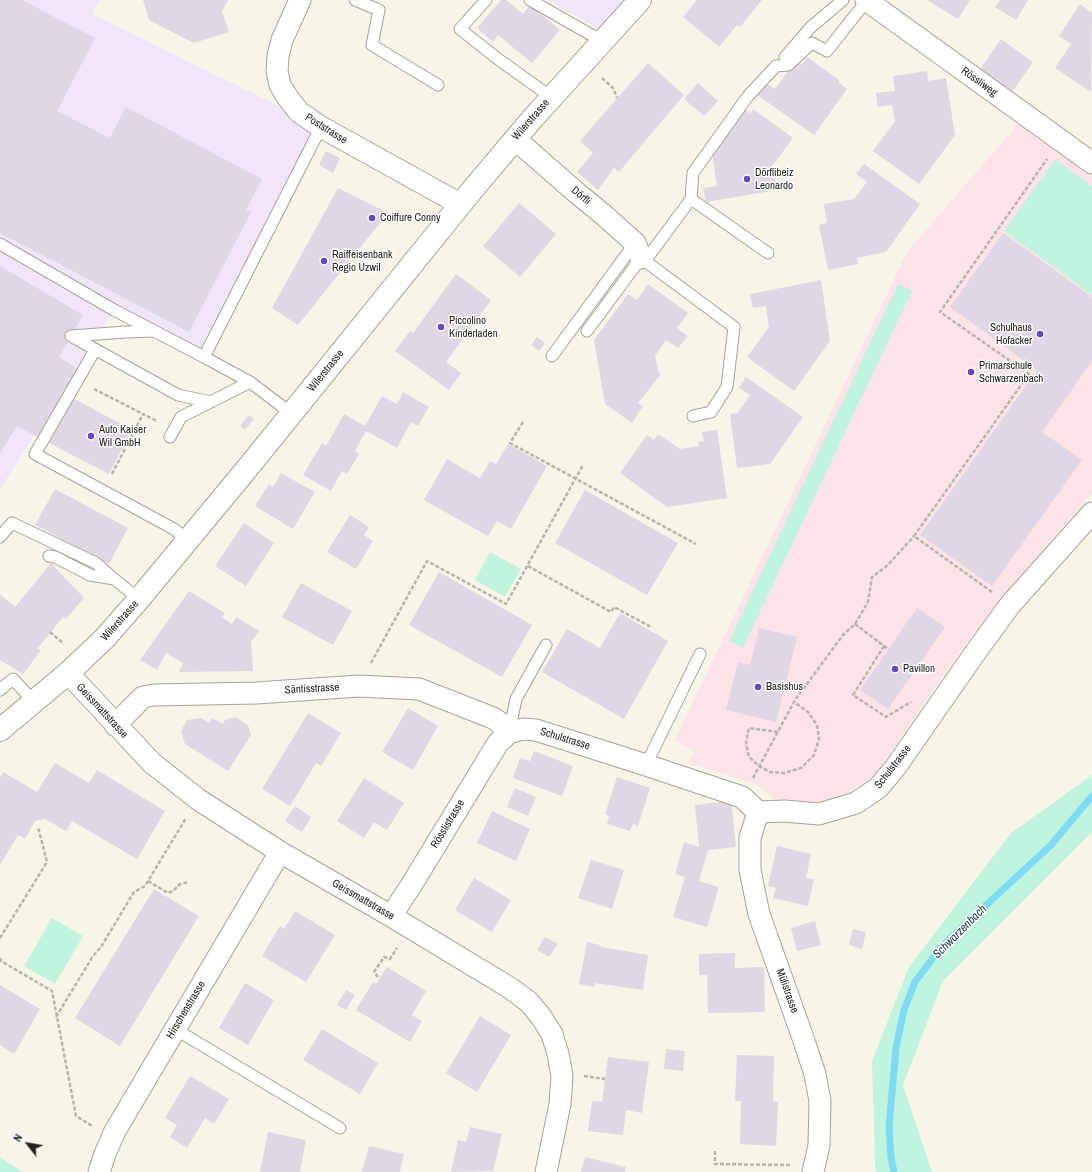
<!DOCTYPE html>
<meta charset="utf-8">
<style>
body{margin:0}
#map{position:relative;width:1092px;height:1172px;overflow:hidden;background:#f7f5e7;font-family:"Archivo Narrow",sans-serif}
canvas{display:block}
.north{position:absolute;left:8px;top:1124px;width:40px;height:40px;-webkit-text-stroke:3px #fff;paint-order:stroke;rotate:301deg;font-size:11px;font-weight:700;line-height:16px;text-align:center;color:#24231e}
.north::after{content:'';display:block;margin:auto;width:14px;height:18px;background:#24231e;clip-path:polygon(50% 0,100% 100%,50% 72%,0 100%)}
</style>
<div id="map">
<canvas width="1092" height="1172"></canvas>
<div class="north">N</div>
</div>
<script>
const ctx = document.querySelector('canvas').getContext('2d');
ctx.lineJoin = 'round';
function fill(path, color) { ctx.fillStyle = color; ctx.fill(path, 'evenodd'); }
const toPath = rows => new Path2D(rows.map(r => 'M' + r).join(''));
function trace(path, color, width, dash) { ctx.strokeStyle = color; ctx.lineWidth = width; ctx.lineCap = dash ? 'butt' : 'round'; ctx.setLineDash(dash || []); ctx.stroke(path); }
function write(font, color, halo, rows, align = 'center') {
  ctx.font = font + ' "Archivo Narrow",sans-serif'; ctx.lineWidth = 3; ctx.setLineDash([]); ctx.textBaseline = 'middle'; ctx.strokeStyle = halo; ctx.fillStyle = color; for (const [text, x, y, turn = 0] of rows) {
    ctx.save(); ctx.translate(x, y); ctx.rotate((+turn || 0) * Math.PI / 180); ctx.textAlign = isNaN(turn) ? turn : align; if (halo) ctx.strokeText(text, 0, 0); ctx.fillText(text, 0, 0); ctx.restore();
  }
}
const industrial = toPath([
 [0,0,99,0,92,14,321,127,204,357,114,310,0,489],
 [547,0,640,0,608,34]
]);
const education = toPath([
 [1020,122,1092,171,1092,493,1004,595,968,641,909,725,887,760,876,773,862,784,847,793,830,799,811,803,792,802,774,799,756,784,688,763,694,751,675,740,907,252]
]);
const green = toPath([
 [1055,159,1092,186,1092,295,1004,231],
 [898,284,912,291,743,648,729,641],
 [490,552,521,569,505,597,475,580],
 [1092,775,1092,832,943,981,903,1085,932,1172,876,1172,875,1164,872,1061,909,967,1011,833],
 [52,918,83,936,55,984,24,966],
 [0,1157,23,1172,0,1172]
]);
const stream = toPath([
 [894,1172,891,1158,889,1127,896,1048,904,1010,915,982,942,946,1051,845,1092,796]
]);
const building = toPath([
 [0,0,22,0,95,38,57,111,110,138,126,107,262,179,246,210,251,212,189,332,0,233],
 [143,0,228,0,222,12,229,32,194,43,149,20],
 [501,0,506,0,523,14,530,5,560,30,532,63,498,35,493,42,477,28],
 [697,0,762,0,740,27,737,25,719,47,683,17],
 [927,0,970,0,958,19],
 [1000,0,1028,0,1016,20,995,7],
 [1080,4,1092,13,1091,92,1055,68,1071,44,1059,36],
 [1001,39,1033,62,1010,95,978,72],
 [807,57,839,80,838,82,847,89,814,135,756,94,764,82,775,89,796,60,802,65],
 [648,63,684,95,619,172,614,168,598,190,577,172,593,153,580,141],
 [927,71,928,81,946,78,955,135,919,184,873,151,895,121,892,105,878,107,876,93,895,91,893,76],
 [698,83,718,101,704,116,684,99],
 [744,109,750,114,753,109,793,138,772,166,777,190,706,202,703,188,717,186,712,153],
 [326,151,340,158,333,173,319,165],
 [864,164,920,204,886,252,857,258,858,264,828,270,819,225,827,223,824,204,854,199,867,182,856,174],
 [338,188,388,213,298,325,272,308],
 [519,203,556,234,520,277,483,246],
 [1003,233,1092,297,1092,361,1042,432,1082,460,992,586,920,535,1037,370,950,307],
 [0,266,83,315,59,357,79,370,39,438,17,426,0,453],
 [456,274,491,300,446,362,461,373,449,390,395,351,410,331,413,333],
 [821,280,830,341,794,391,747,357,769,327,766,306,753,308,750,294],
 [648,284,688,313,677,328,688,336,678,348,666,340,655,356,658,371,661,374,638,403,643,406,632,423,605,404,594,340,628,294,637,300],
 [537,337,545,343,539,351,531,345],
 [746,377,803,417,770,464,737,468,730,414,738,413,750,395,739,388],
 [403,392,429,407,418,426,411,422,397,448,366,431,355,451,359,454,347,474,342,471,331,491,303,475,322,443,326,446,344,414,365,426,382,396,397,404],
 [73,398,132,430,109,474,49,443],
 [249,415,254,419,245,430,240,426],
 [717,430,727,498,667,507,620,473,647,435,654,440,658,434,680,449,699,446,698,442,704,441,702,432],
 [508,444,547,466,511,529,497,521,488,536,424,500,447,459,480,478,490,461,496,464],
 [281,473,315,492,293,529,255,506,269,484,273,487],
 [55,489,128,528,109,564,35,525],
 [585,490,678,543,647,595,555,543],
 [350,515,369,527,364,535,373,541,356,569,327,552],
 [244,523,274,543,246,586,215,566],
 [51,563,84,598,66,619,63,617,37,649,41,650,23,674,0,660,0,594,15,607],
 [439,572,532,625,502,677,409,625],
 [301,583,352,611,333,645,282,617],
 [189,591,225,613,222,617,232,624,236,617,259,631,251,642,253,671,179,672,183,663,166,653,157,670,140,660],
 [917,608,945,627,888,709,860,690],
 [620,613,668,641,624,719,542,672,567,629,600,648],
 [759,628,797,637,776,722,726,710,738,662,750,665],
 [408,708,438,726,413,770,382,752],
 [308,713,341,733,321,766,316,763,290,806,262,789],
 [235,717,248,725,251,735,228,771,185,744,181,731,187,720,201,718,209,723,212,718,223,724,225,720],
 [534,751,573,766,562,796,513,778,520,758,530,761],
 [55,763,89,783,97,770,165,811,137,859,72,821,66,831,45,819,35,821,25,839,18,835,0,865,0,778,3,772,37,792],
 [617,777,650,788,638,826,633,824,630,831,607,824,609,816,605,814],
 [364,778,404,803,387,830,374,822,364,838,337,821],
 [515,788,536,797,528,816,507,807],
 [731,801,736,847,708,850,699,881,719,887,707,927,673,917,685,877,675,874,684,842,699,847,695,805],
 [295,806,311,817,302,832,285,821],
 [492,811,530,829,516,861,477,843],
 [777,846,811,854,806,878,814,879,808,906,773,898,776,888,768,886],
 [591,860,624,870,612,909,578,898],
 [474,878,511,900,492,932,455,910],
 [154,889,199,916,120,1046,75,1018],
 [295,911,335,935,306,982,262,956,280,926,284,929],
 [815,921,821,945,797,951,791,928],
 [853,929,866,932,862,949,849,945],
 [545,937,558,944,549,957,537,950],
 [587,942,600,945,601,947,648,955,643,990,595,983,594,987,579,984],
 [735,953,735,968,764,967,765,1012,708,1013,707,975,699,975,699,954],
 [387,967,426,991,412,1015,422,1021,410,1042,356,1010,373,982,376,984],
 [245,983,274,1000,248,1045,219,1028],
 [0,985,40,1009,14,1054,0,1045],
 [346,990,355,995,346,1010,337,1005],
 [480,1016,511,1035,477,1092,446,1073],
 [322,1029,378,1063,360,1094,303,1060],
 [666,1049,685,1051,683,1071,664,1069],
 [737,1055,774,1056,773,1101,778,1102,776,1146,740,1144,741,1101,735,1101],
 [608,1057,649,1062,642,1113,626,1110,623,1135,588,1131,592,1101,602,1102],
 [190,1076,229,1099,214,1124,205,1118,187,1148,170,1137,177,1125,165,1118],
 [470,1127,502,1134,493,1171,451,1172,458,1140,466,1142],
 [268,1132,306,1140,300,1172,260,1172],
 [369,1146,404,1154,400,1172,362,1172],
 [585,1157,626,1167,625,1172,581,1172]
]);
const path = toPath([
 [602,78,613,88,617,98],
 [94,389,143,414],
 [523,422,510,443,696,544],
 [112,474,143,414,157,421],
 [528,566,611,612,614,607,651,627],
 [992,592,914,536,1029,374,940,312,1047,159],
 [855,624,888,649],
 [50,632,64,644],
 [884,646,853,695,886,717,911,702],
 [371,663,427,561,506,604,583,465],
 [778,732,749,728,746,743,749,757,759,766,770,772,784,773,801,768,814,755,819,739,817,725,808,712,794,702],
 [753,778,795,700,843,635,855,624,868,602,872,577,888,565,914,536],
 [148,881,168,893,173,891,180,884,189,882],
 [0,938,47,862,38,827],
 [0,958,1,961,52,991,76,1116,92,1126],
 [378,977,374,972,384,957,390,959,397,948],
 [56,1017,93,956,101,947,134,892,145,886,186,818],
 [584,1076,605,1079],
 [715,1151,715,1164,792,1165]
]);
const service = toPath([
 [355,0,379,10,372,45,438,85],
 [486,0,460,29,498,59,551,97],
 [530,0,602,41],
 [785,57,811,27,843,0],
 [691,199,768,253],
 [0,244,114,310,204,357],
 [645,261,691,199,693,173,748,96,776,66,788,65,812,43,827,51,867,0],
 [587,331,641,258,734,327,727,387,711,412,693,416],
 [71,336,178,395,211,402],
 [71,336,125,332,153,331],
 [95,350,35,454,174,529,187,540],
 [552,356,635,243],
 [292,414,250,382,204,357,321,127],
 [170,437,181,417,250,382],
 [0,537,12,523,96,563,114,579],
 [49,556,55,557,90,575,114,579,139,599],
 [0,690,13,679,34,702],
 [509,733,516,699,546,645],
 [646,765,700,654],
 [175,1029,340,1128]
]);
const minor = toPath([
 [300,0,282,40,278,56,277,71,280,85,288,98,299,112,321,127,460,204],
 [866,0,1092,163],
 [515,139,577,193,605,216,635,243,641,258],
 [68,673,152,763,199,800,280,852,391,916,510,988,529,1002,542,1018,552,1034,558,1054,562,1076,560,1104,546,1172],
 [115,725,143,697,154,695,256,693,359,686,419,689,493,718,499,722,509,733],
 [758,812,750,838,750,870,759,914,803,1038,815,1074,820,1101,819,1145,813,1172],
 [391,916,412,884,490,756,498,743,509,733,523,729,536,730,646,765,742,797,758,812,784,811,819,814,856,803,878,788,895,768,975,653,1010,605,1092,513],
 [99,1172,105,1154,115,1131,280,852]
]);
const secondary = toPath([
 [0,730,68,673,105,638,139,599,250,465,473,189,533,118,640,0]
]);
const markers = [
 [747,179,4,"#6649c2"],
 [372,218,4,"#6649c2"],
 [324,261,4,"#6649c2"],
 [441,327,4,"#6649c2"],
 [1040,334,4,"#6649c2"],
 [971,372,4,"#6649c2"],
 [91,436,4,"#6649c2"],
 [895,669,4,"#6649c2"],
 [758,687,4,"#6649c2"]
];
const streetNames = [
 ["Rössliweg",979,82,36],
 ["Wilerstrasse",531,120,-49],
 ["Poststrasse",326,129,32],
 ["Dörfli",581,196,40],
 ["Wilerstrasse",326,371,-51],
 ["Wilerstrasse",120,621,-48],
 ["Säntisstrasse",312,689,-3],
 ["Geissmattstrasse",102,711,47],
 ["Schulstrasse",565,739,17],
 ["Schulstrasse",893,767,-52],
 ["Rösslistrasse",448,824,-59],
 ["Geissmattstrasse",363,900,30],
 ["Mülistrasse",787,991,70],
 ["Hirschenstrasse",186,1010,-59]
];
const poiNames = [
 ["Dörflibeiz",755,173],
 ["Leonardo",755,186],
 ["Coiffure Conny",380,218],
 ["Raiffeisenbank",332,255],
 ["Regio Uzwil",332,268],
 ["Piccolino",449,321],
 ["Kinderladen",449,334],
 ["Schulhaus",1032,328,"right"],
 ["Hofacker",1032,341,"right"],
 ["Primarschule",979,366],
 ["Schwarzenbach",979,379],
 ["Auto Kaiser",99,430],
 ["Wil GmbH",99,443],
 ["Pavillon",903,669],
 ["Basishus",766,687]
];
const waterNames = [
 ["Schwarzenbach",960,932,-45]
];
fill(industrial, '#f1e5fa');
fill(education, '#fde3e8');
fill(green, '#c1f4dc');
trace(stream, '#7edbf6', 7);
fill(building, '#dfd7e3');
trace(service, '#a5a397', 13);
trace(minor, '#a5a397', 23);
trace(secondary, '#a5a397', 24);
trace(path, '#b7b5aa', 2.5, [4, 2]);
trace(service, '#fff', 11);
trace(minor, '#fff', 21);
trace(secondary, '#fff', 22);
for (const [x, y, r, color] of markers) { const dot = new Path2D(); dot.arc(x, y, r, 0, 2 * Math.PI); ctx.fillStyle = color; ctx.fill(dot); trace(dot, '#fff', 1.5); }
write('11px', '#24231e', '#fff', streetNames);
write('11px', '#24231e', '#fff', poiNames, 'left');
write('italic 12px', '#0e3a46', '#fff', waterNames);
</script>
